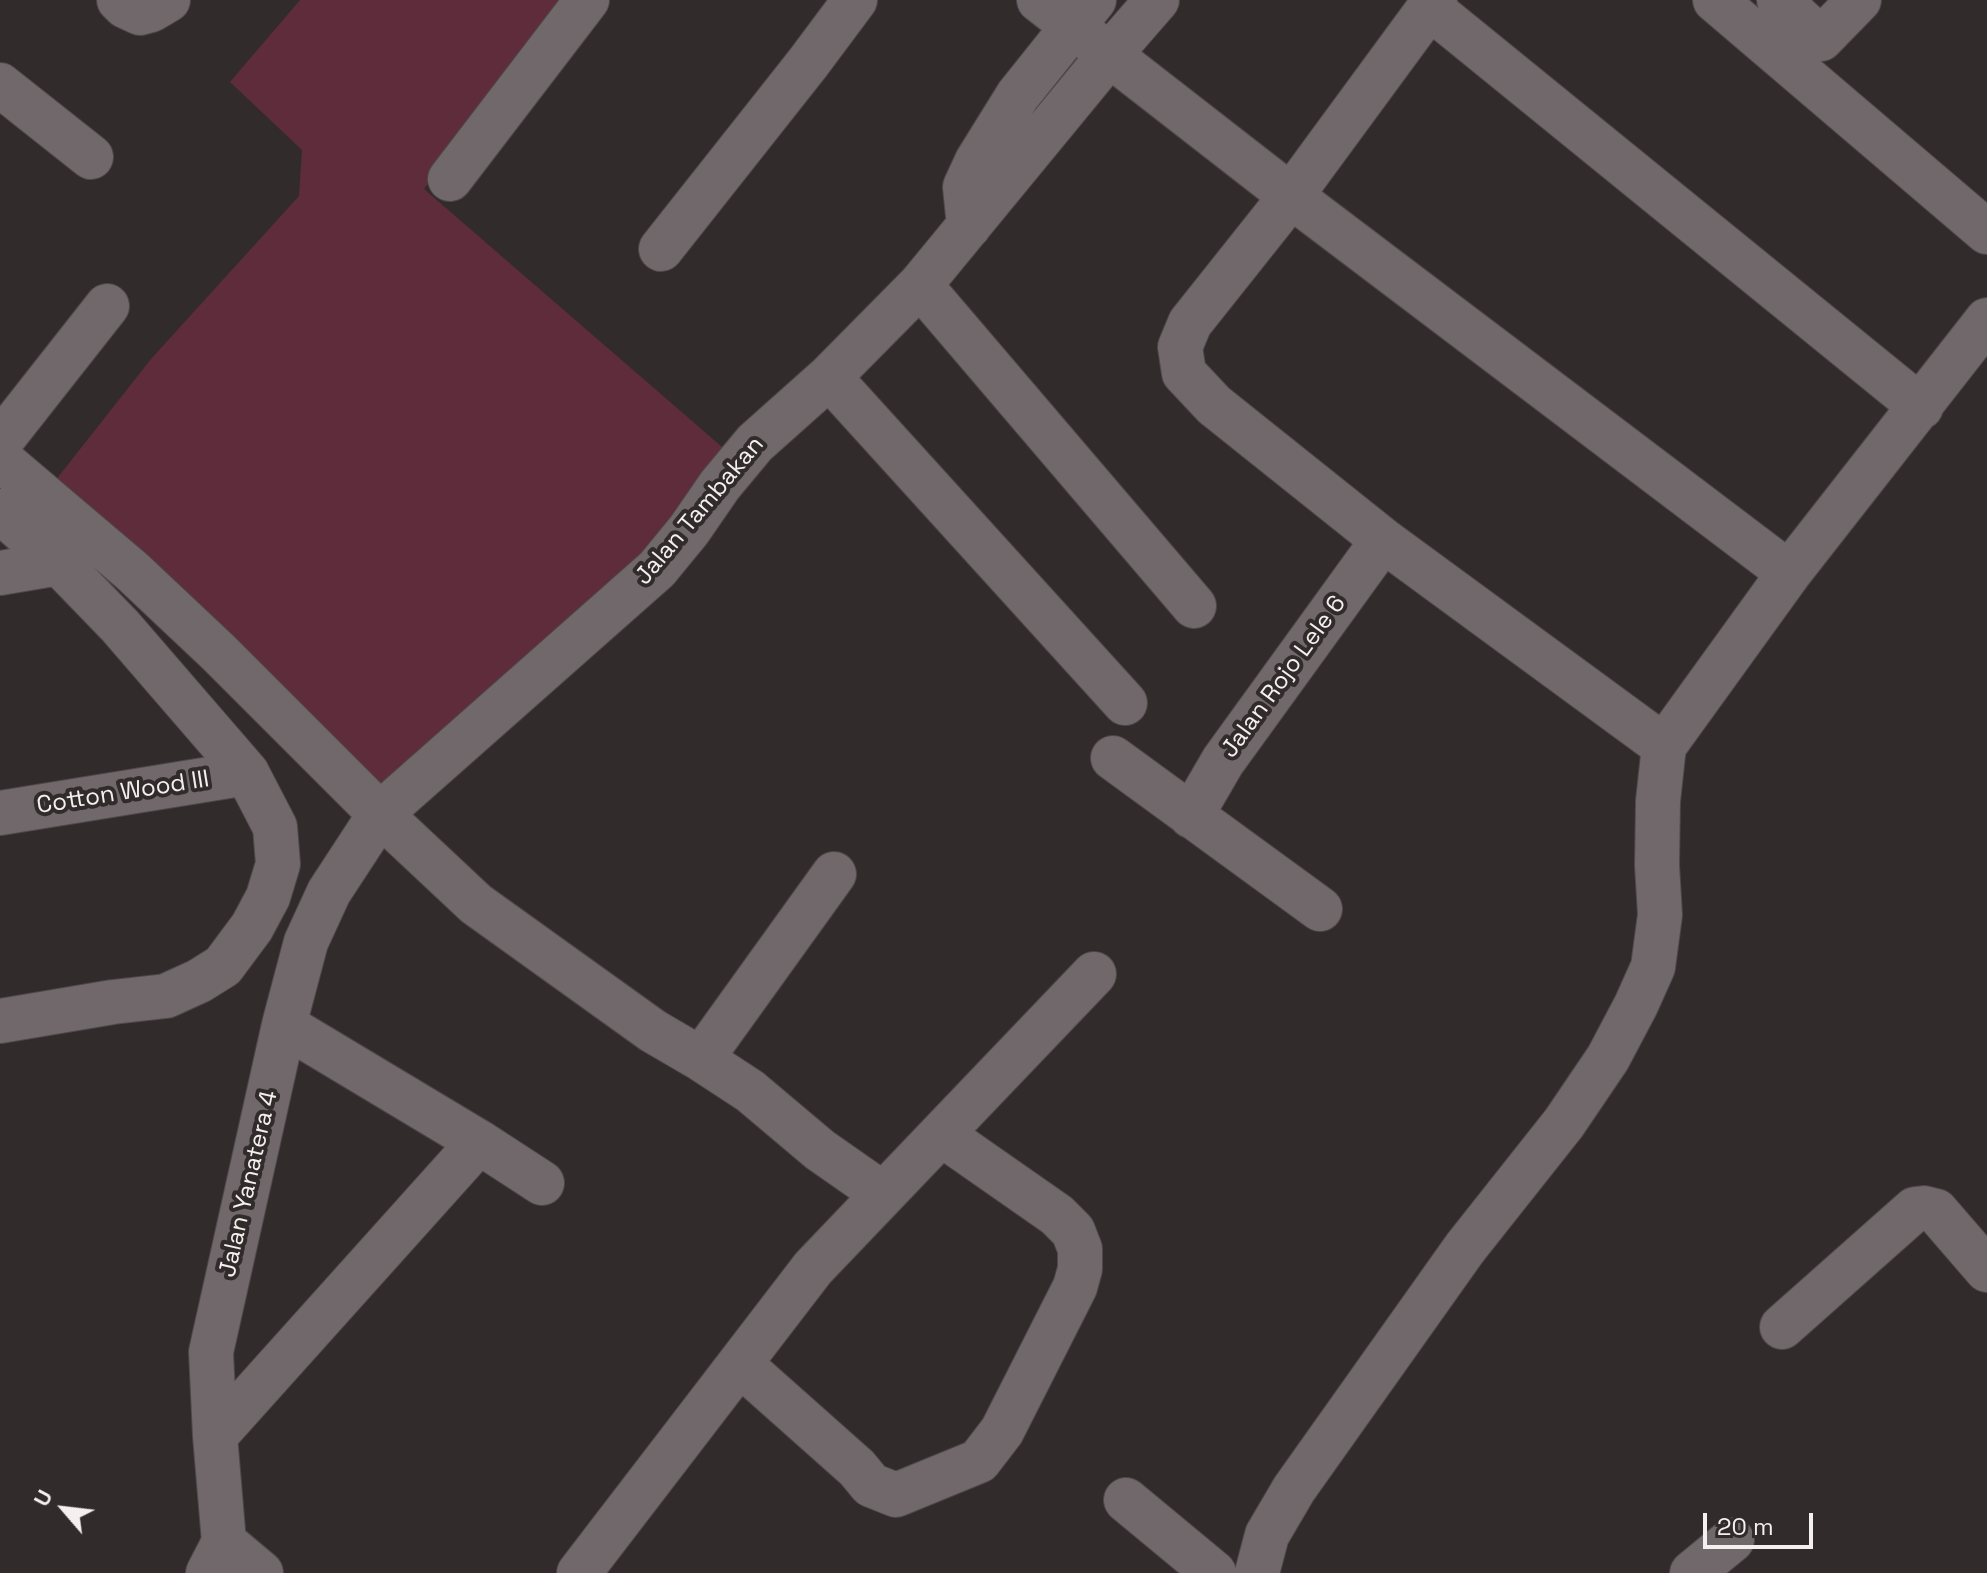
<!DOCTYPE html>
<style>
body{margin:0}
#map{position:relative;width:1987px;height:1573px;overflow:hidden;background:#322b2c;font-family:"Space Grotesk",sans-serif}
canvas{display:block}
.north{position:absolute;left:24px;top:1469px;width:80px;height:80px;-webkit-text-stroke:6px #322b2c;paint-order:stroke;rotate:298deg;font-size:22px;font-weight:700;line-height:32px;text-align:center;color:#f4f0f0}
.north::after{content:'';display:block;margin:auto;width:28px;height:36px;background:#f4f0f0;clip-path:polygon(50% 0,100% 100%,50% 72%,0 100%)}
.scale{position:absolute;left:1703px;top:1513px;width:110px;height:36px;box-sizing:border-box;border:4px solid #f4f0f0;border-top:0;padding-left:10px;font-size:24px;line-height:28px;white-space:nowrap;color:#f4f0f0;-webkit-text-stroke:6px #322b2c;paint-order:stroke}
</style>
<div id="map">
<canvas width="1987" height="1573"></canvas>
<div class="north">U</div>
<div class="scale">20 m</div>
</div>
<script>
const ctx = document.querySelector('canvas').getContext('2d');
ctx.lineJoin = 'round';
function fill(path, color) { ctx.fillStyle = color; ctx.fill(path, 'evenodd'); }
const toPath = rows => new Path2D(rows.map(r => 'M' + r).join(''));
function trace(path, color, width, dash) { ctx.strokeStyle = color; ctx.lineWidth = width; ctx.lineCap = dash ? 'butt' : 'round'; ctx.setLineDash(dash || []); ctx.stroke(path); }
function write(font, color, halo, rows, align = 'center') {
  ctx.font = font + ' "Space Grotesk",sans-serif'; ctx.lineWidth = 8; ctx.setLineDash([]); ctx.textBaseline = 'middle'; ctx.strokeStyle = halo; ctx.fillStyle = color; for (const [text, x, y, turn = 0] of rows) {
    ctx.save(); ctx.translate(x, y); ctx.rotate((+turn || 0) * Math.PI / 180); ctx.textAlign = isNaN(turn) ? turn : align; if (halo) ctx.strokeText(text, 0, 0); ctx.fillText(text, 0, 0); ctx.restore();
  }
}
const green = toPath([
 [300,0,571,0,424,189,729,453,668,541,382,804,51,486,151,359,299,196,302,150,230,82]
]);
const minor = toPath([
 [119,0,125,6,140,13,151,10,168,0],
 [1039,0,1291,196,1789,573],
 [1435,0,1291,196,1190,323,1180,347,1184,373,1214,405,1383,540,1664,746],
 [1715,0,1987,232],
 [1779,0,1821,39,1859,0],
 [1429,7,1921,407],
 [0,85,91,157],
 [450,179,587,0],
 [969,226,965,187,977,161,1018,95,1094,0],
 [661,249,808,63,855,0],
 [920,285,1194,606],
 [829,377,1125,703],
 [0,442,107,306],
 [0,459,132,571,218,652,380,814,476,904,653,1031,701,1059,834,874],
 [0,511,59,563,120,626,247,773,275,827,278,864,268,897,252,927,223,966,199,981,166,996,113,1002,0,1021],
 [0,573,59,563],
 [1113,758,1320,909],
 [0,813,247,773],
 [1191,816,1223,761,1383,540],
 [284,1025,479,1142,542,1183],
 [701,1059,750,1091,820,1150,883,1194],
 [1782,1327,1915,1209,1924,1208,1936,1211,1987,1270],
 [740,1364,857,1468,871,1485,896,1495,979,1461,1002,1431,1075,1287,1080,1269,1080,1249,1073,1231,1057,1215,941,1134],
 [215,1436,479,1142],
 [1126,1500,1214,1573],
 [224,1542,261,1573],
 [208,1573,224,1542,215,1436,211,1352,284,1025,306,942,329,892,380,814,657,569,689,530,720,485,755,443,829,377,920,285,1110,54,1157,0],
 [579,1573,813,1268,1094,974],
 [1257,1573,1267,1535,1294,1489,1465,1248,1564,1123,1608,1058,1636,1005,1653,967,1660,915,1657,865,1658,801,1664,746,1789,573,1987,320],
 [1692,1573,1732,1540]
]);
const streetNames = [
 ["Jalan Tambakan",700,511,-50],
 ["Jalan Rojo Lele 6",1284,677,-54],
 ["Cotton Wood III",123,793,-9],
 ["Jalan Yanatera 4",249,1184,-77]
];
fill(green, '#5e2c3b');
trace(minor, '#4e484a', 46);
trace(minor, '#70686a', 44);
write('24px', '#f4f0f0', '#322b2c', streetNames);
</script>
